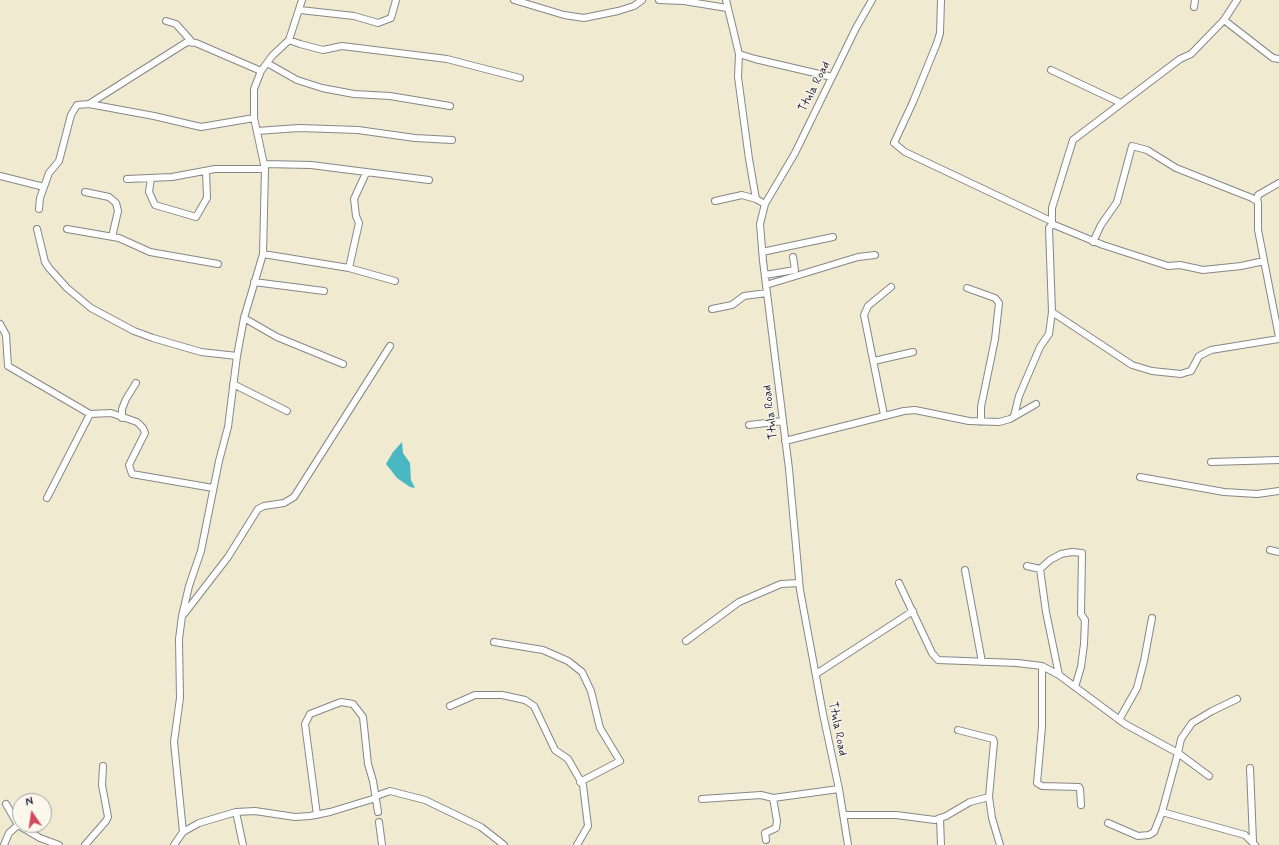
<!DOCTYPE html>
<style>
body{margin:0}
#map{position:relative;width:1279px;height:845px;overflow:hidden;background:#efead0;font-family:Mynerve,sans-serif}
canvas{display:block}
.north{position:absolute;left:12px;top:793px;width:40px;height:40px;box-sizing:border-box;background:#fbf7ec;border:1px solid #a4a2a5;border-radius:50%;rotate:347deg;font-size:11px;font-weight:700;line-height:16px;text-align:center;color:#22223b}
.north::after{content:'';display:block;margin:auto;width:14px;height:18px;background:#d1495b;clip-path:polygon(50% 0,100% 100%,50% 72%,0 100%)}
</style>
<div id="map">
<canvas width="1279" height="845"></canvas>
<div class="north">N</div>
</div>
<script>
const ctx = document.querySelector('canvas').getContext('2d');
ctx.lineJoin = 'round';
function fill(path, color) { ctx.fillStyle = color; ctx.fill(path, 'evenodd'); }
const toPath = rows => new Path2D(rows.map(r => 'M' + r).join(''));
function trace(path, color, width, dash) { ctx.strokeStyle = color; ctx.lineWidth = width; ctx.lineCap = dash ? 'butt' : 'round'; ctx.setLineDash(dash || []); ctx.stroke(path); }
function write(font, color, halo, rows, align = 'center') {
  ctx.font = font + ' Mynerve,sans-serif'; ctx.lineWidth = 3; ctx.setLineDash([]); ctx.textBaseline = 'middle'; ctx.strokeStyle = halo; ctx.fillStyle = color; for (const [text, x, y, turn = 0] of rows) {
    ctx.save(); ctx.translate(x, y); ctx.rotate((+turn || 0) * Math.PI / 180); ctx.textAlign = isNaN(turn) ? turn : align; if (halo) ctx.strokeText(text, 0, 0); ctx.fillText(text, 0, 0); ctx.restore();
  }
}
const water = toPath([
 [402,442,403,453,410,463,411,480,415,488,410,487,397,478,386,464,393,452]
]);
const street = toPath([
 [514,0,564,15,584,18,618,11,634,6,642,0],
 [659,0,684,1,727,8],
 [726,0,739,54,738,77,749,159,756,199,765,204],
 [941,0,940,33,937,43,913,102,894,143,905,152,1051,221],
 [1237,0,1224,20,1273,58,1279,59],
 [1194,7,1195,0],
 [300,10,354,16,378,23,391,18,396,0],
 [166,21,176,24,192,42],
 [289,40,300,44,323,50,342,46,447,59,520,78],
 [739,54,755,59,832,77],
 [267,63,297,80,322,88,354,94,390,96,450,106],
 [1051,70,1121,103],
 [89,104,187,42,196,43,261,71],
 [257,131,299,128,358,130,415,138,452,140],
 [265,164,311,165,429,180],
 [0,176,44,187],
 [151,178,149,192,155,205,196,217,207,198,206,171],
 [127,179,172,177,215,169,265,169],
 [85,192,109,197,116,203,118,211,112,237],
 [715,201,742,195,756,199],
 [1257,201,1258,195,1279,183],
 [39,209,40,198,49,173,59,161,71,115,77,105,89,104,154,116,201,127,254,118],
 [1052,224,1103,245,1168,266,1180,265,1203,270,1241,266,1264,261],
 [37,229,45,262,49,268,67,288,91,308,134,331,153,338,201,352,237,356],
 [67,229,119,238,150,252,218,264],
 [1093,242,1101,225,1117,202,1132,146,1147,150,1176,168,1252,198,1258,202,1258,230,1279,337],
 [762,252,833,237],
 [263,254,349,268,359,223,356,216,354,199,366,173],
 [349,268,395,281],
 [765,275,795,270,793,257],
 [254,282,324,291],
 [766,285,858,257,875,255],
 [967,288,995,298,999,303,995,339,981,407,981,422],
 [712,309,732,305,744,296,767,293],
 [1052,312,1132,365,1152,371,1181,374,1187,372,1191,371,1199,356,1211,350,1279,339],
 [244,318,277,337,343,364],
 [0,324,6,335,8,366,90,414,111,413,137,422,143,428,145,433,129,465,132,474,213,488],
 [874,361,913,352],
 [233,384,287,411],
 [884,415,864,315,868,306,891,287],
 [1014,416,1019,396,1040,347,1049,334,1052,312,1049,228,1052,224,1052,208,1073,140,1180,59,1191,54,1224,20],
 [122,418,122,409,126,399,136,383],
 [749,425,783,421],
 [785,441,904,411,915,410,969,421,999,422,1010,419,1036,404],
 [1211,462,1279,460],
 [1140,477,1224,492,1257,494,1279,491],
 [47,498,90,414],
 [1270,550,1279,552],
 [1027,566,1040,569,1046,612,1059,675],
 [1040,569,1050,560,1061,554,1072,552,1082,553,1081,614,1085,620,1084,644,1081,667,1075,687],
 [965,570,982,662],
 [899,583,932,653,938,660,1017,663,1042,666,1059,675,1125,724,1178,753,1162,812,1154,832,1149,835,1138,836,1108,823],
 [184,614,228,557,258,509,264,506,284,503,294,497,390,346],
 [686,641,739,602,781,584,799,583],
 [494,642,543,650,568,661,582,672,591,691,600,728,620,761,580,782],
 [1042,666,1042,727,1037,783,1042,786,1079,787,1080,789,1081,805],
 [816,674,913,611],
 [450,706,475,695,502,695,525,700,534,706,555,750,568,759,583,785,588,826,577,845],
 [1119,720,1137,688,1144,661,1152,618],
 [958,730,993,739,994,742,989,797,992,818,1000,845],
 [1250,768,1253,841],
 [1209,776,1178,753,1181,739,1192,723,1212,711,1237,699],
 [379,795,390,791,425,800,481,827,504,845],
 [702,799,761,795,773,798,839,789],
 [6,804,18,825,40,838,59,845],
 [236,812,243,845],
 [1162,812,1245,835,1255,845],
 [317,815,305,724,310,714,341,702,353,704,363,717,368,764,373,781,378,812],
 [843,815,896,815,935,820,946,816,970,802,989,797],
 [940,818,941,845],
 [379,822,382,845],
 [183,832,199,823,236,812,255,811,295,817,310,816,330,812,376,798],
 [766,840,765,833,776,828,777,821,773,798],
 [4,845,9,833,18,825],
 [85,845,106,821,108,817,102,785,103,766],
 [174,845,183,832,174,742,180,698,179,639,182,616,189,586,201,551,219,461,228,427,237,356,244,318,263,254,265,169,254,118,254,89,261,71,272,56,289,40,302,0],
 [848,845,839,789,823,714,800,590,789,469,763,261,760,224,765,204,795,153,856,28,872,0]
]);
const streetNames = [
 ["Ttula Road",815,87,-63],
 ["Ttula Road",771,412,-97],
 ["Ttula Road",837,729,79]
];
fill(water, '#49b8c2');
trace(street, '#888686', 8);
trace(street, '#fff', 6);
write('12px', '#22223b', '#fbf7ec', streetNames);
</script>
